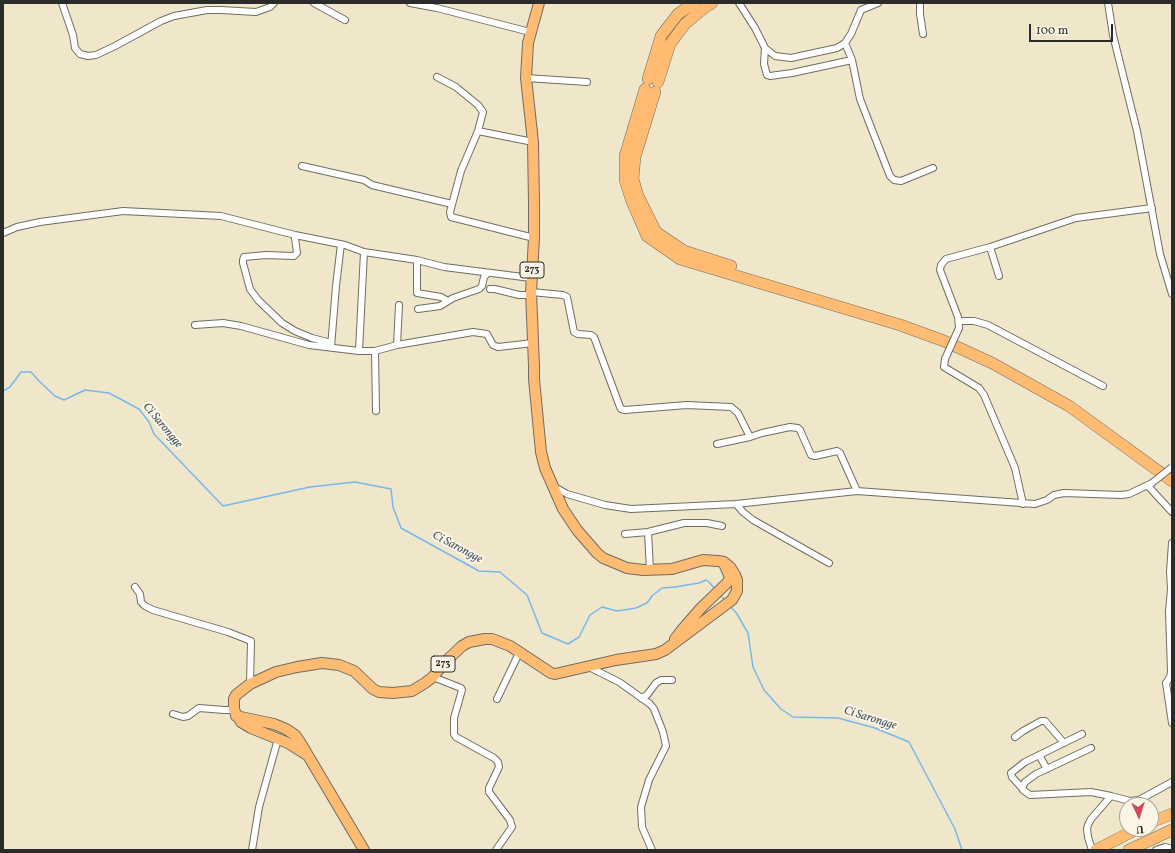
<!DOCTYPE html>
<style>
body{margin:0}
#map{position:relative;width:1175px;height:853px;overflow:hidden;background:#f0e7ca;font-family:Vollkorn,serif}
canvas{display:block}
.frame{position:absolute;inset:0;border:4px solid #2b2b2b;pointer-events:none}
.north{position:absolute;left:1119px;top:797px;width:40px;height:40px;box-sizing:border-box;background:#fcf5e5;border:1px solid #a8a49b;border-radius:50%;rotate:176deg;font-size:11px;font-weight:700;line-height:16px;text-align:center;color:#2b2b2b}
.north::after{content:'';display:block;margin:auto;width:14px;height:18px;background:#d1495b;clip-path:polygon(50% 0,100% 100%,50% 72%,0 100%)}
.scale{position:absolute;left:1029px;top:24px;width:84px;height:18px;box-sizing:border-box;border:2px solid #2b2b2b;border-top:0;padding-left:5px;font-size:12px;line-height:14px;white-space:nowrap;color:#2b2b2b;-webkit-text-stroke:3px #fcf5e5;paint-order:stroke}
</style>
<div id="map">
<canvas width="1175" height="853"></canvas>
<div class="frame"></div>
<div class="north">U</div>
<div class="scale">100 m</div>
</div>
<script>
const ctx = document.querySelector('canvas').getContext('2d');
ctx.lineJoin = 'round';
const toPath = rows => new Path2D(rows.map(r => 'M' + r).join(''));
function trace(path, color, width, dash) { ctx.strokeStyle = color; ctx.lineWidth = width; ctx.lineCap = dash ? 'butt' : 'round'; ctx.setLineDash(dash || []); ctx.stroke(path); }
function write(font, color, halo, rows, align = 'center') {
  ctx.font = font + ' Vollkorn,serif'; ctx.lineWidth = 4; ctx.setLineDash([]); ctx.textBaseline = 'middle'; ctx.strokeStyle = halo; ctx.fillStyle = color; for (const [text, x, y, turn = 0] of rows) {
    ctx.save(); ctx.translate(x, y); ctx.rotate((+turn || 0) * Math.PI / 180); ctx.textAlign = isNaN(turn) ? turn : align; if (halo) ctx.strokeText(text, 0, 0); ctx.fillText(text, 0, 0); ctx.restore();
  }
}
const stream = toPath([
 [3,391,10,387,21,372,31,372,39,381,55,396,64,400,85,390,109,393,139,409,149,422,154,434,223,506,310,487,355,482,391,489,393,507,401,528,479,571,500,572,527,595,542,633,568,644,579,637,590,615,602,607,617,611,636,608,647,603,652,596,662,588,675,587,699,583,706,580,709,582,715,589],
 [720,595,726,601],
 [731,607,737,614,748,633,753,667,764,690,781,709,793,717,838,718,875,728,909,742,955,829,962,850]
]);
const minor = toPath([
 [62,3,73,35,75,48,80,54,88,56,96,55,115,46,161,21,174,16,207,10,221,10,256,12,270,7,274,3],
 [314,3,345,20],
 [410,3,437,8,530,32],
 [739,3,755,28,765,48,764,64,767,75,770,76,792,73,852,60,845,43,851,34,861,10,878,3],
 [920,3,920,14,923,34],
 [1108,3,1113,35,1137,131,1160,254,1172,294],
 [765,48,775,56,791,58,837,48,845,43],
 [852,60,860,99,890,176,894,180,901,181,933,168],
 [437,77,456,87,478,105,483,112,478,131,461,171,450,212,451,217,534,238],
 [526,78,587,82],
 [478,131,533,142],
 [302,166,364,180,372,185,452,204],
 [3,233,17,227,40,222,123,211,221,216,295,235,345,245,364,252,417,260,444,267,531,278],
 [295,235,295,238,297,253,294,256,266,255,244,257,243,260,243,263,250,289,258,300,282,323,295,331,312,338,331,343],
 [990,247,999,276],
 [417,260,417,293,441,297,448,301],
 [490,289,495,289,519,295,531,295],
 [531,292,563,295,567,297,574,332,578,334,591,335,594,337,620,407,621,409,625,410,687,405,731,407,738,413,750,437,762,433,790,427,798,428,800,430,811,455,815,456,837,451,840,453,857,491],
 [418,309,440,306,453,298,479,289,482,286,484,277,488,273],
 [959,321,974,321,988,325,1103,386],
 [195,325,223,323,241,326,309,345,359,351,375,351,397,345,473,332,487,334,493,345,498,347,533,343],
 [959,328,958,317,940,270,941,265,946,259,990,247,1076,218,1152,208],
 [397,345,399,305],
 [331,347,336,286,341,244],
 [359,351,364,252],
 [375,351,376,411],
 [945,359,944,367,979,388,984,395,1015,468,1023,504],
 [717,444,750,437],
 [553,486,567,494,605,505,631,509,736,504,857,491,1035,504,1047,500,1054,495,1064,493,1121,495,1129,494,1152,483],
 [1148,486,1172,512],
 [736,504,743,512,753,520,829,563],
 [648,532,650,570],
 [625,534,648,532,684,523,707,523,722,526],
 [135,587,140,594,141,602,145,606,153,610,228,632,251,641,250,684],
 [589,667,619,682,650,704,654,709,663,732,666,746,649,780,641,807,642,827,652,850],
 [433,677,461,688,462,690,454,718,454,734,456,737,494,758,498,762,499,767,489,788,489,792,510,820,512,827,496,850],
 [641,698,647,695,656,683,661,680,672,680],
 [497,699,520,651],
 [173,714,183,717,188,716,199,708,224,710,234,710],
 [1172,723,1166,683,1170,677,1171,672,1169,611,1171,589,1170,572,1172,543],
 [1015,737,1023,731,1041,721,1045,721,1064,743],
 [1091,748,1036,774,1025,782,1022,788,1023,790,1030,795,1091,792,1111,796],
 [1039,755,1047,769],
 [1022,788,1012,777,1011,773,1025,762,1082,734],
 [252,850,259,807,278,739],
 [1092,850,1088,837,1087,829,1088,825,1091,819,1111,796,1130,801,1139,800,1172,782],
 [1156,850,1165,847,1172,849]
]);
const primary = toPath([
 [675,639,681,631,701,608,728,582,730,577,725,566],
 [236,716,274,724,286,729,295,735,300,742,364,850],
 [307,755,288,743,251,728,241,722,234,710,234,699,236,695,250,684,276,672,297,667,322,663,339,665,354,671,373,689,379,692,393,693,412,691,425,683,433,677,443,664,462,646,469,642,485,639,492,639,510,646,551,673,555,674,616,660,656,654,665,650,732,600,737,591,737,580,735,575,730,567,724,562,718,561,703,560,672,569,643,570,627,568,603,558,597,553,577,530,563,509,545,468,541,452,534,379,534,366,531,292,534,238,534,202,533,142,526,78,528,43,539,3]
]);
const motorway = toPath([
 [648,79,661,36,678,14,694,3],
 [658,82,670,44,685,24,704,8,712,3],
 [645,89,625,156,625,180,631,199,647,236,680,259,900,325,944,341,992,363,1069,406,1172,481],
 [655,92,635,157,633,179,638,196,656,232,684,251,731,266],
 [1151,822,1172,814],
 [1096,850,1137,829],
 [1129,850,1172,830]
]);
const minorBridge = toPath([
 [945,359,959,328],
 [1152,483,1172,467]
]);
const shields = [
 [532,270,24],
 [443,664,24]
];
const shieldNames = [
 ["273",532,270],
 ["273",443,664]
];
const waterNames = [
 ["Ci Sarongge",162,426,50],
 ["Ci Sarongge",457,548,28],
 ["Ci Sarongge",870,719,17]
];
trace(stream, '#77b8ec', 1.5);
trace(minor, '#706d63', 8);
trace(primary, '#706d63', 12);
trace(motorway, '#706d63', 12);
trace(minor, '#fff', 6);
trace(primary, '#febb71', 10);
trace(motorway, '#febb71', 11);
trace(minorBridge, '#706d63', 8, []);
trace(minorBridge, '#fff', 6);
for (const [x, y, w] of shields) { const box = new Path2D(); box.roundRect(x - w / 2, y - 8, w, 16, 3); ctx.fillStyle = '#fcf5e5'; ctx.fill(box); trace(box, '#2b2b2b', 1); }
write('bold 10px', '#2b2b2b', null, shieldNames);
write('italic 12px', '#425565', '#fcf5e5', waterNames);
</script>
